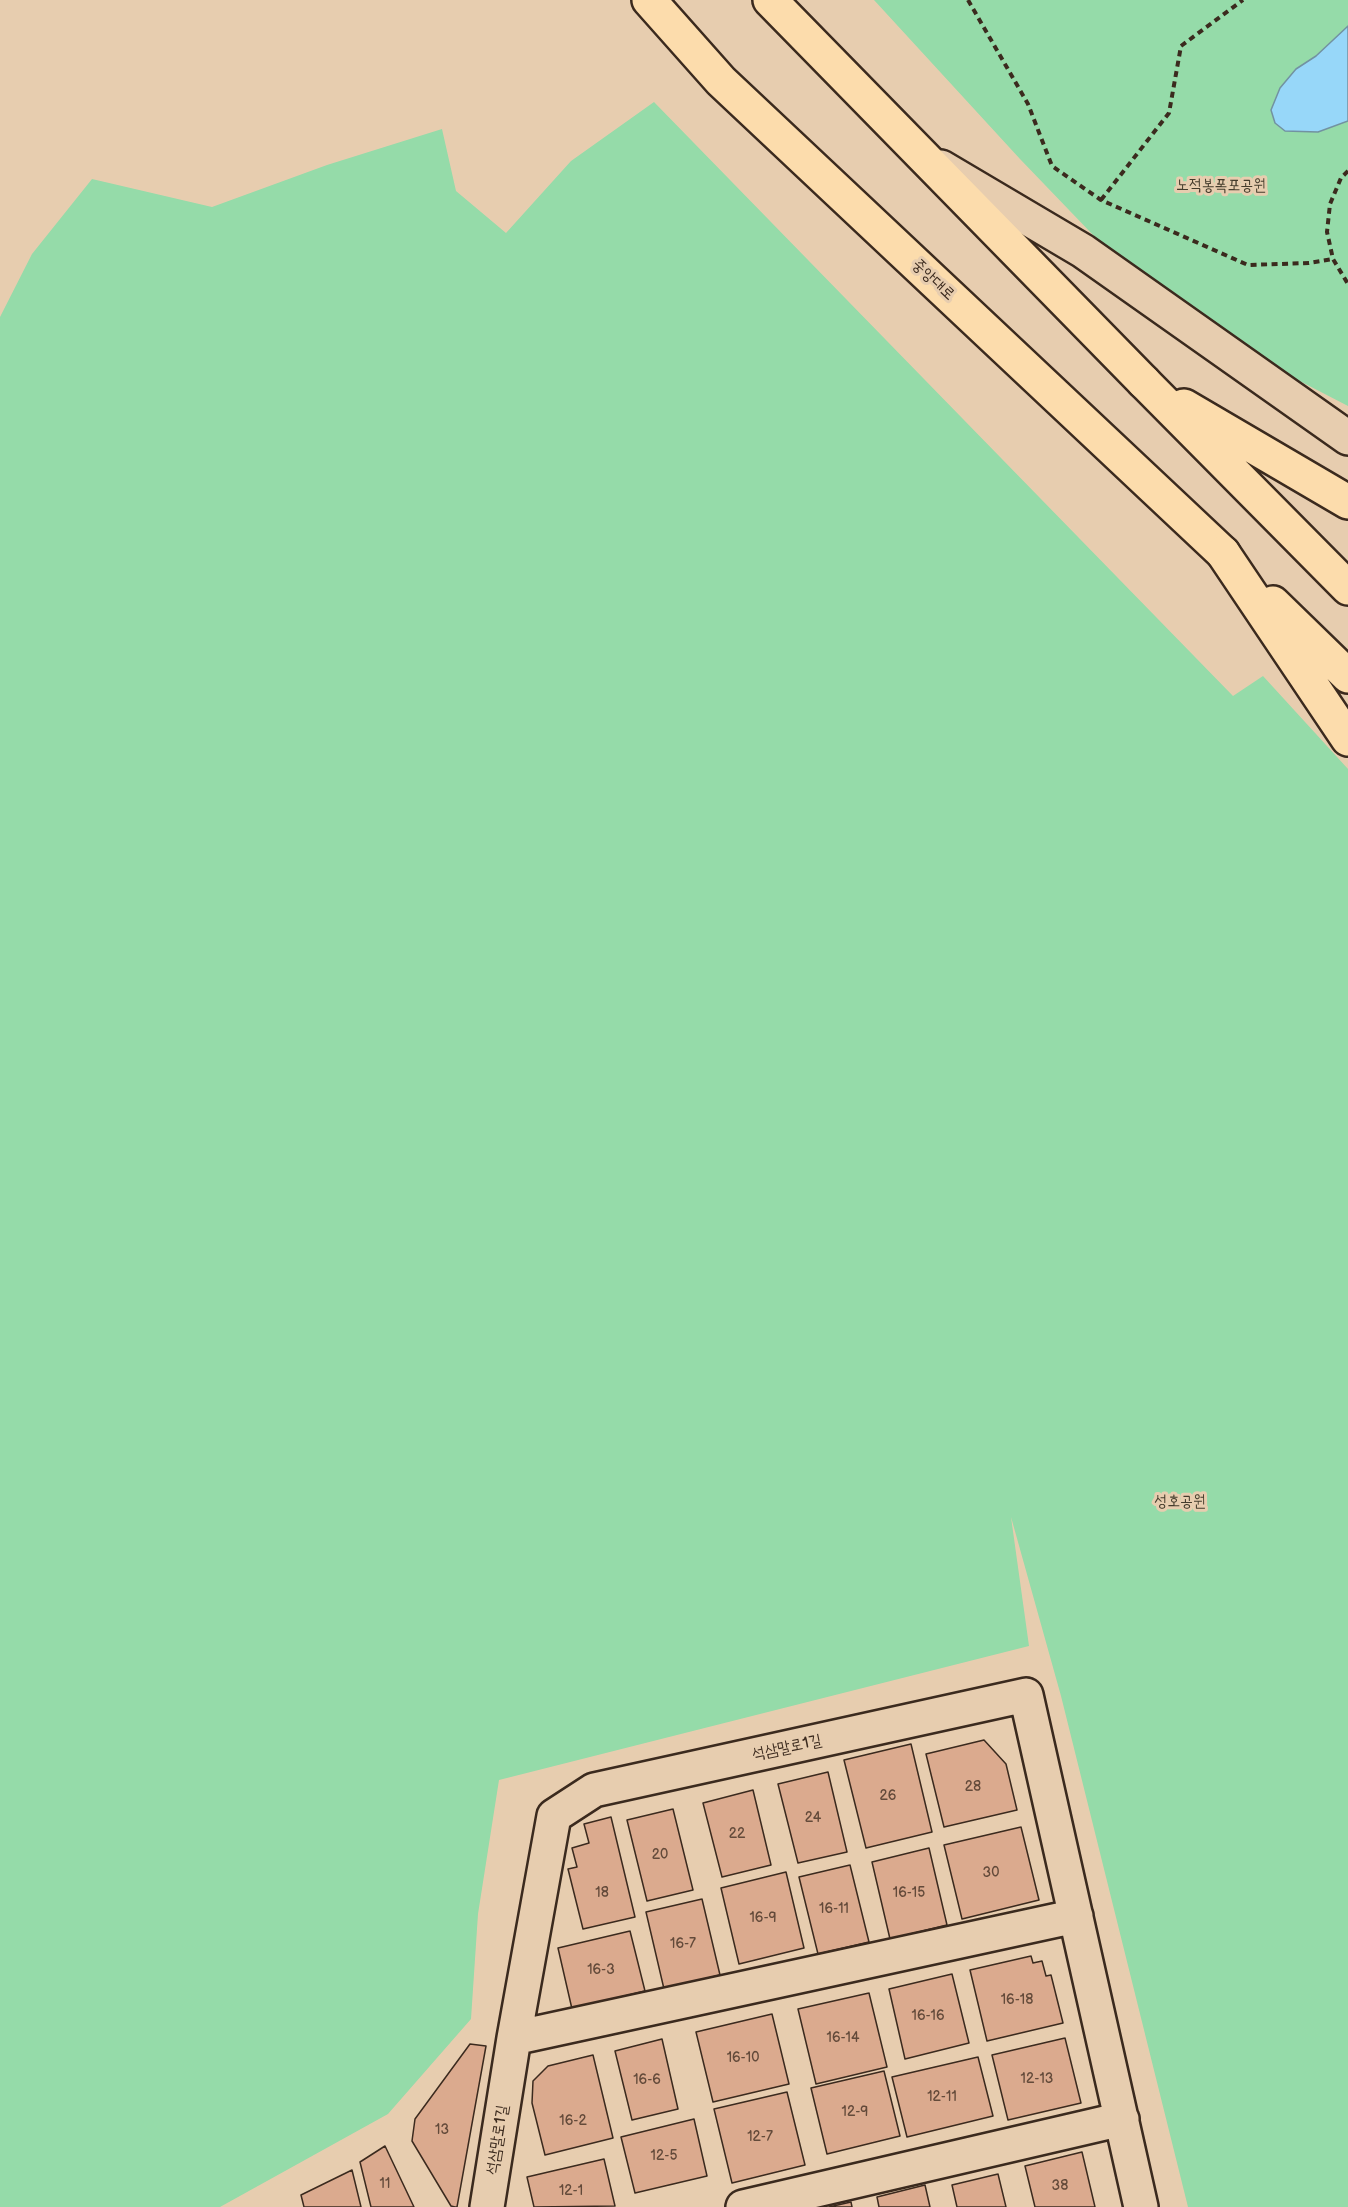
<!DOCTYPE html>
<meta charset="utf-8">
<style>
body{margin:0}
canvas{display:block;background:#e7cdaf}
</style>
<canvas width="1348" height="2207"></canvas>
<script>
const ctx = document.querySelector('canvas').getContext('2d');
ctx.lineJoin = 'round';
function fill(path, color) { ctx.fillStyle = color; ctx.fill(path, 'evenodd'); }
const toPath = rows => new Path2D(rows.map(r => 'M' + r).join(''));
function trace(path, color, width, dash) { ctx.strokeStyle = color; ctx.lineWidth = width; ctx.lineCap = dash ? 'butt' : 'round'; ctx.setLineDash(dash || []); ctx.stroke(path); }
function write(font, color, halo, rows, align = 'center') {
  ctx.font = font + ' "Balsamiq Sans","Poor Story",sans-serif'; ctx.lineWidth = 6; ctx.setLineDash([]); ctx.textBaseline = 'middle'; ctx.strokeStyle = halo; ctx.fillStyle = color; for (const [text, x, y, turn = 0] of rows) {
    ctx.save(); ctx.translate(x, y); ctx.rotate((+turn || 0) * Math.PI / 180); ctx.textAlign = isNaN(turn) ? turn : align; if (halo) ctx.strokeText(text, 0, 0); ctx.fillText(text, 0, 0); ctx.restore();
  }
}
const green = toPath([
 [874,0,1348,0,1348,406,1168,313,1020,159],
 [654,102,1233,696,1263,676,1348,769,1348,2207,1188,2207,1061,1696,1011,1517,1029,1646,499,1780,478,1914,471,2019,388,2114,220,2207,0,2207,0,317,32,254,92,179,212,207,327,165,442,129,456,191,506,233,571,161]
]);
const water = toPath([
 [1348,26,1348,121,1318,132,1285,131,1275,123,1271,110,1280,88,1296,69,1316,56,1348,26]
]);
const building = toPath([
 [984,1740,1006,1764,1017,1810,944,1827,926,1754,984,1740],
 [911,1744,932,1832,866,1848,844,1760,911,1744],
 [828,1772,847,1852,798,1863,778,1784,828,1772],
 [753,1790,771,1865,722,1877,703,1803,753,1790],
 [673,1809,693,1890,647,1901,627,1820,673,1809],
 [611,1817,635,1917,583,1929,568,1869,577,1867,572,1848,589,1843,584,1824,611,1817],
 [1021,1827,1039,1900,962,1919,944,1845,1021,1827],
 [929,1848,947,1925,890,1939,872,1862,929,1848],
 [850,1865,869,1942,818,1954,799,1877,850,1865],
 [786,1872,804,1948,739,1964,721,1888,786,1872],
 [702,1899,720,1975,664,1989,646,1912,702,1899],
 [630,1931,645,1991,572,2009,558,1948,630,1931],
 [1031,1956,1033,1963,1042,1961,1046,1976,1051,1975,1063,2023,987,2041,970,1970,1031,1956],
 [952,1974,969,2043,905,2059,889,1989,952,1974],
 [869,1993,887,2067,816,2084,798,2009,869,1993],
 [772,2014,789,2084,713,2102,696,2032,772,2014],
 [1065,2038,1081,2103,1008,2120,992,2055,1065,2038],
 [662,2039,678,2109,632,2120,615,2051,662,2039],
 [470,2044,486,2046,457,2207,455,2207,451,2206,412,2141,415,2119,470,2044],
 [593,2055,613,2138,545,2155,532,2103,533,2081,548,2066,593,2055],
 [978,2057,993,2116,907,2137,892,2077,978,2057],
 [884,2071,900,2136,827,2154,811,2088,884,2071],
 [787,2092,805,2165,732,2183,714,2109,787,2092],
 [694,2119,707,2176,635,2193,621,2137,694,2119],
 [385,2146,414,2207,371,2207,360,2162,385,2146],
 [1082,2152,1095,2207,1035,2207,1025,2166,1082,2152],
 [604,2159,615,2206,534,2207,527,2177,604,2159],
 [352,2170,361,2207,304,2207,301,2195,352,2170],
 [998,2174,1006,2207,957,2207,952,2185,998,2174],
 [925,2185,930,2207,879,2207,877,2197,925,2185],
 [851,2202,852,2207,829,2207,851,2202]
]);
const path = toPath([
 [968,0,1028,104,1052,166,1101,200,1248,265,1309,263,1333,259],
 [1348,171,1341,178,1330,204,1327,232,1333,259,1348,284],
 [1101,200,1169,113,1181,46,1243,0]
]);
const minor = toPath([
 [941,167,1083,251,1348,438],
 [514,2038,1076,1916],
 [487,2207,514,2038,554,1816,594,1790,1026,1695,1141,2207],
 [743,2207,1122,2119]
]);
const major = toPath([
 [649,0,721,81,1223,553],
 [770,0,1144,382]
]);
const highway = toPath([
 [1144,382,1348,588],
 [1184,406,1348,502],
 [1223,553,1348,739],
 [1273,603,1348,676]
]);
const numberNames = [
 ["28",973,1787],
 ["26",888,1796],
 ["24",813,1818],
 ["22",737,1834],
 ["20",660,1855],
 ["30",991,1873],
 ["18",602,1893],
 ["16-15",909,1893],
 ["16-11",834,1909],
 ["16-9",763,1918],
 ["16-7",683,1944],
 ["16-3",601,1970],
 ["16-18",1017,2000],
 ["16-16",928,2016],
 ["16-14",843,2038],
 ["16-10",743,2058],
 ["12-13",1037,2079],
 ["16-6",647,2080],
 ["12-11",942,2097],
 ["12-9",855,2112],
 ["16-2",573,2121],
 ["13",442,2130],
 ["12-7",760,2137],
 ["12-5",664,2156],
 ["11",385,2184],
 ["38",1060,2186],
 ["12-1",571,2191]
];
const parkNames = [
 ["노적봉폭포공원",1221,186],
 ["성호공원",1180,1502]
];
const streetNames = [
 ["중앙대로",933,280,43],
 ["석삼말로1길",787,1748,-12],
 ["석삼말로1길",498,2140,-81]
];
fill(green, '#95dba9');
fill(water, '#97d7f9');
trace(water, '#7292a1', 1.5);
fill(building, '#dbaa8e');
trace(building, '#3b2a1e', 1.5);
trace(minor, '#3b2a1e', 38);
trace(major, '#3b2a1e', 38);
trace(highway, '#3b2a1e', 38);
trace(path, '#3b2a1e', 4, [6, 4.5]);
trace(minor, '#e7cdaf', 33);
trace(major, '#fcdcac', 33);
trace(highway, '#fcdcac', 33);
write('14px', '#634a3a', null, numberNames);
write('16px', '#443c2c', '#e7cdaf', parkNames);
write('16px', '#3b2a1e', '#e7cdaf', streetNames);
</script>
